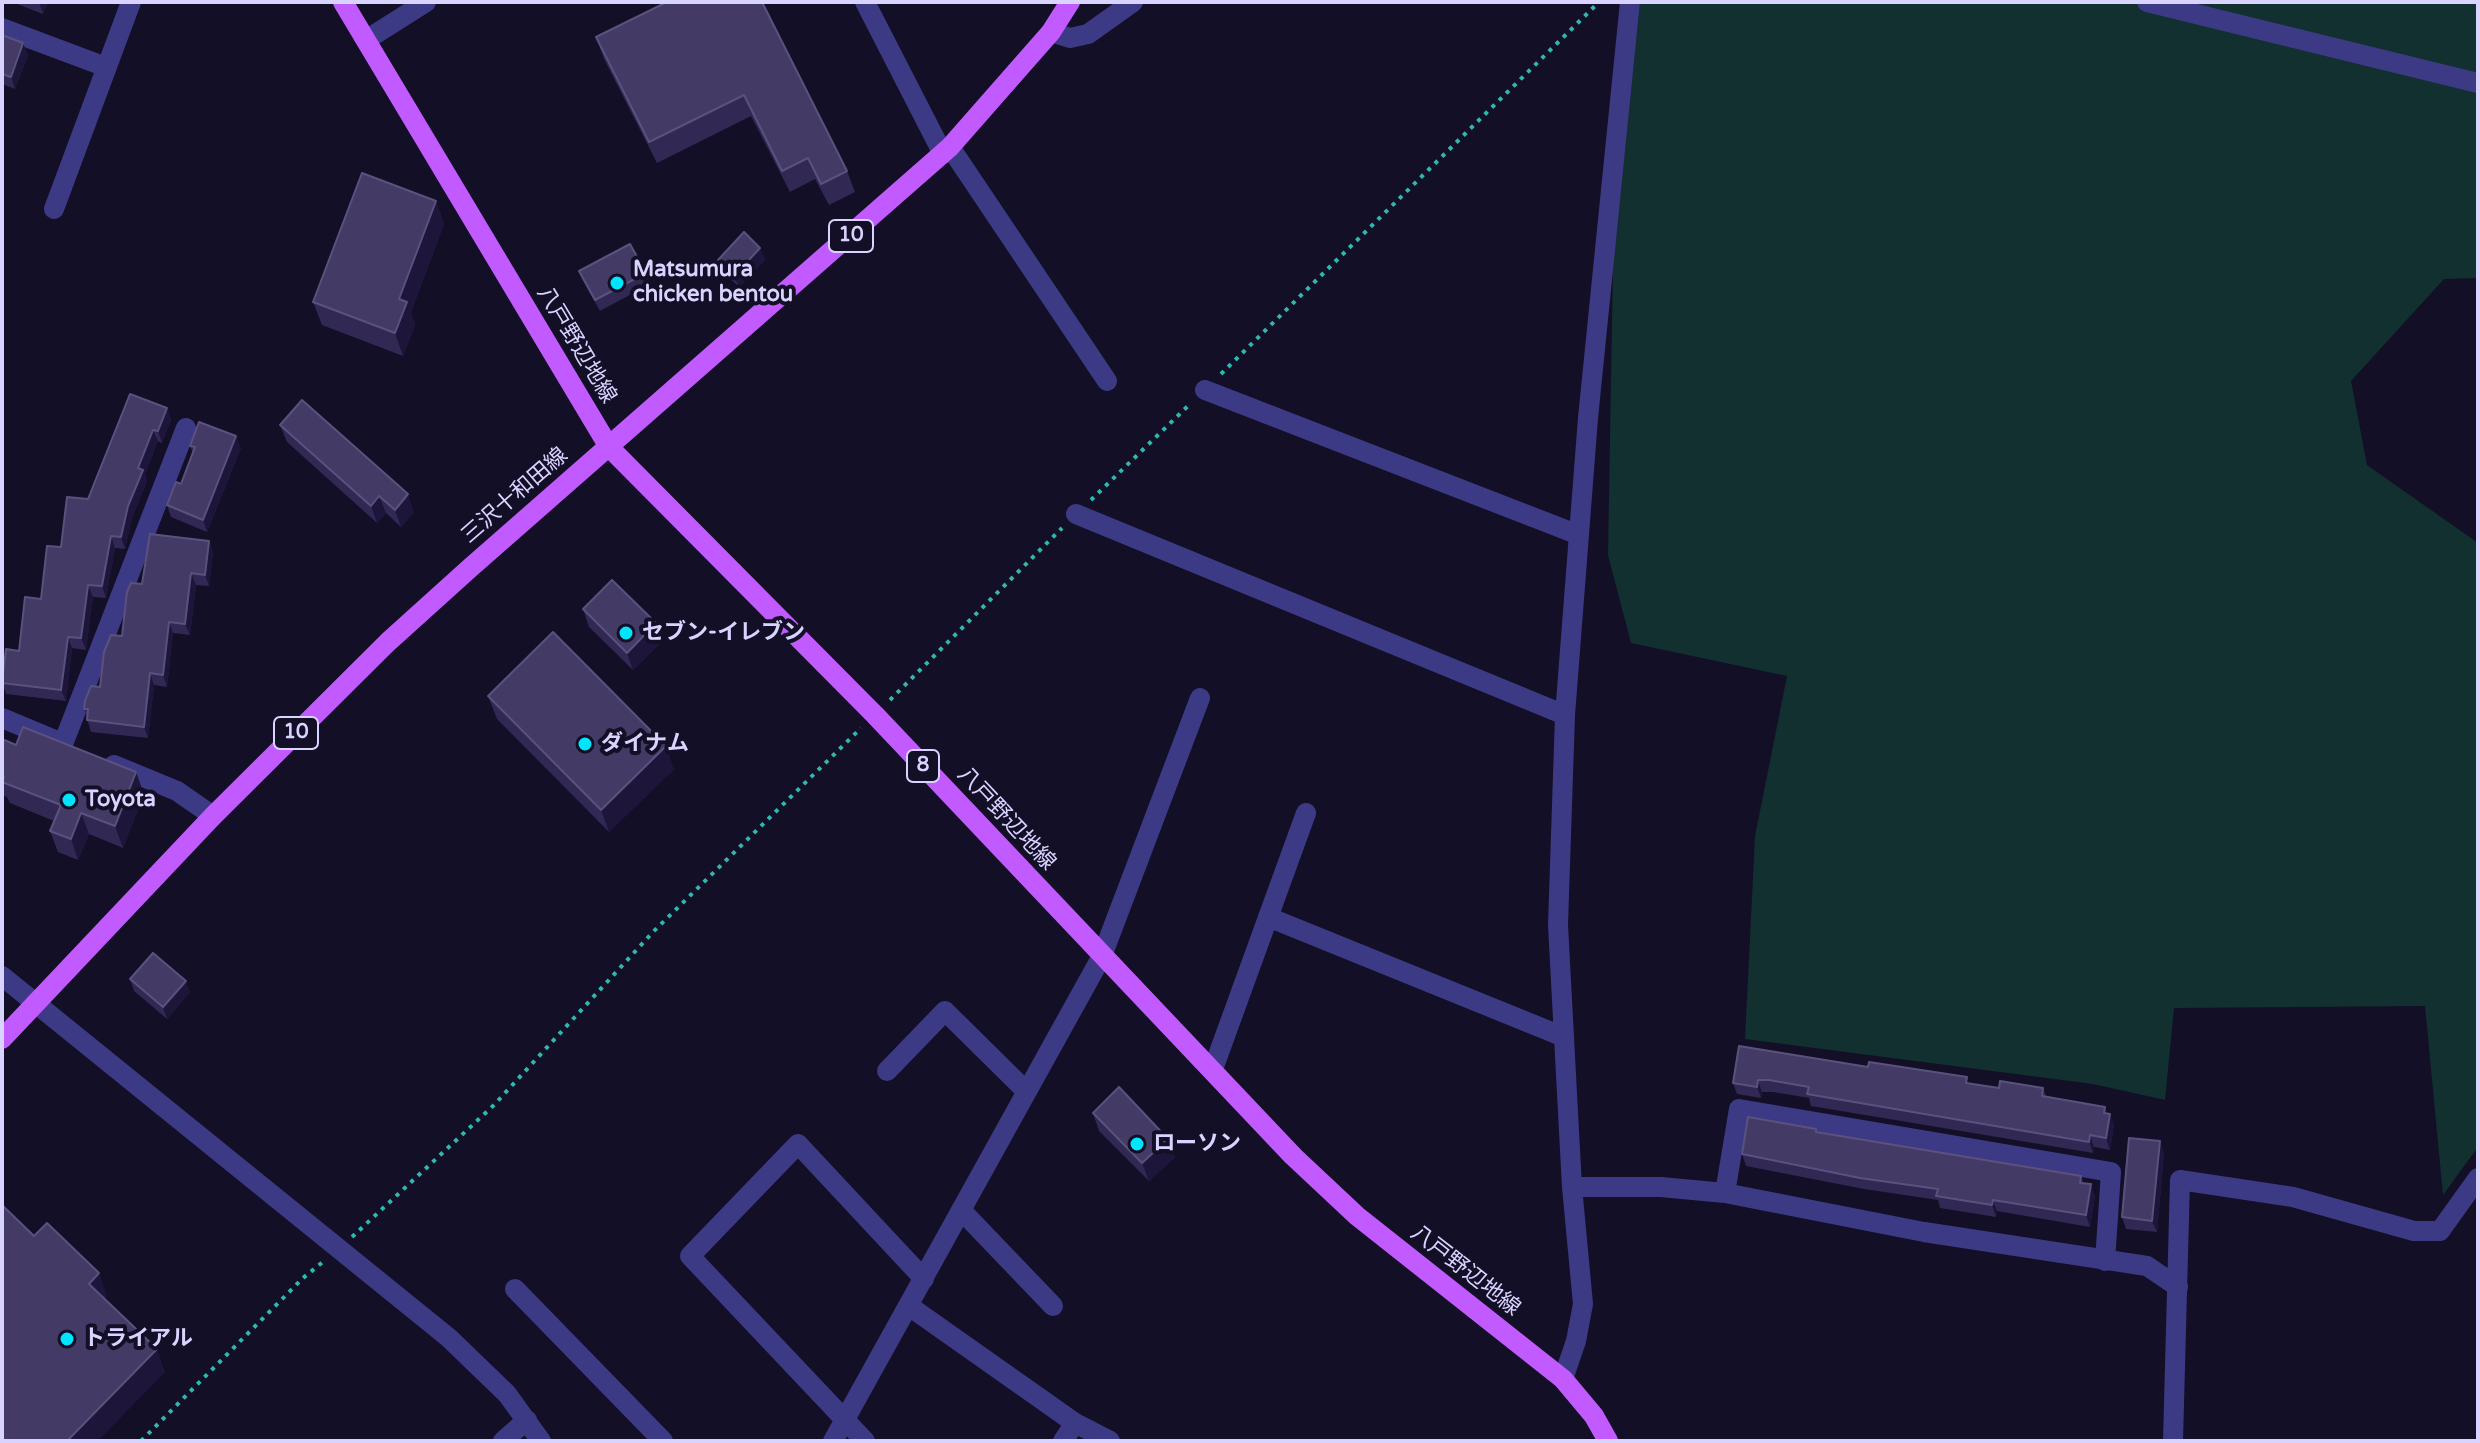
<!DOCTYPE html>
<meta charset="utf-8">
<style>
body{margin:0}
#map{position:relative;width:2480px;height:1443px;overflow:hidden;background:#130f26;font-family:"Varela Round",sans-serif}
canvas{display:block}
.frame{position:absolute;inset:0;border:4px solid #d9d4ff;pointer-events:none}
</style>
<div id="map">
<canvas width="2480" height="1443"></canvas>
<div class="frame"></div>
</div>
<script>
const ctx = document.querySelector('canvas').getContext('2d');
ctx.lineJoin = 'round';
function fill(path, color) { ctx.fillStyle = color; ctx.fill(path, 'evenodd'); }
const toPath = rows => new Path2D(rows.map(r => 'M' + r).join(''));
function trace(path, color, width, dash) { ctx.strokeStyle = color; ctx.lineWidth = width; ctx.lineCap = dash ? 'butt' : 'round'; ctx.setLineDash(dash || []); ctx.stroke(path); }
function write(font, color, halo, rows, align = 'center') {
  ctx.font = font + ' "Varela Round","Noto Sans JP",sans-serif'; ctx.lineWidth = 8; ctx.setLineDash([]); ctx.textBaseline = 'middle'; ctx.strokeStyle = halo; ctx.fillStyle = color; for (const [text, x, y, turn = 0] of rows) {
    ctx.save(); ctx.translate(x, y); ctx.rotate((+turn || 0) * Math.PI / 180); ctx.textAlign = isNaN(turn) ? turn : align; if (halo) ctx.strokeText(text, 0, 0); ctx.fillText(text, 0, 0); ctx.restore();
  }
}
const green = toPath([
 [1640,2,2478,2,2478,278,2444,279,2351,381,2367,465,2478,543,2478,1147,2443,1195,2425,1006,2174,1008,2165,1100,2093,1084,1745,1039,1755,836,1787,676,1631,643,1608,555,1613,264]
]);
const path = toPath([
 [1221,374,1599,2],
 [1091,500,1191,403],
 [890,700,1062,528],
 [352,1237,494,1105,653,932,861,728],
 [141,1441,303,1278,324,1261]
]);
const minor = toPath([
 [865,2,943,154],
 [2147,2,2478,83],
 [2,28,106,67],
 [1051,32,1070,38,1088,34,1133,2],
 [366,40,426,2],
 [950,147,1107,381],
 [54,209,131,2],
 [1205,390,1579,535],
 [1076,514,1565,715],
 [2,718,62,743],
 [63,744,186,428],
 [114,765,177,791,213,816],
 [1268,917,1564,1037],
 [2,976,449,1338,507,1394,541,1441],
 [1213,1069,1306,813],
 [887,1071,945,1011,1026,1091],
 [1572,1187,1661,1187,1725,1193,1924,1232,2147,1266,2178,1287],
 [1725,1193,1739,1109,2111,1172,2105,1261],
 [961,1210,1053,1306],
 [515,1289,663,1441],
 [909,1306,1075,1423,1110,1441],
 [1563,1379,1576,1341,1583,1304,1572,1187,1558,925,1565,715,1588,418,1630,2],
 [503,1441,527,1420],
 [833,1441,1102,956,1200,698],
 [865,1441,690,1256,798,1144,924,1279],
 [1063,1441,1075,1423],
 [2173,1441,2180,1180,2293,1197,2414,1231,2440,1231,2478,1178]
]);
const major = toPath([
 [343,2,609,447,875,715,1293,1156,1357,1216,1563,1379,1594,1416,1608,1441],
 [2,1039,213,816,388,642,470,568,950,147,1051,32,1070,2]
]);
const wall = toPath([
 [12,2,48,2,43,14],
 [667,2,847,171,855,192,829,205,815,179,790,192,751,116,657,163,604,59,596,37],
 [2,35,23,43,28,55,15,89,2,84],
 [436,201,444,224,411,312,415,325,403,356,322,325,313,302],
 [760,248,765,260,739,287,722,271,718,260],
 [579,271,646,273,650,284,600,311,584,282],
 [167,408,171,420,162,443,158,441,145,474,147,481,132,518,125,549,115,548,106,598,93,597,86,650,72,648,66,701,6,694,2,683,6,649,19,651,61,547,88,499],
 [280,425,414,512,401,527,386,513,377,523,287,442],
 [190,446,241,448,207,532,171,517,167,505,181,484,193,453],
 [209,541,213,552,209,586,196,585,190,635,173,633,167,687,154,685,148,738,91,732,84,709,100,687,142,584],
 [583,609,656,623,663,640,633,670,589,627],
 [488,696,674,769,609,832,497,719],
 [2,739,144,794,123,848,89,834,78,860,58,852,50,831,54,821,10,803,7,797,2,795],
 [130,979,190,992,167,1019,134,991],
 [1739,1046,1999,1088,2043,1088,2046,1096,2108,1113,2114,1125,2110,1150,2094,1147,2093,1153,1811,1106,1809,1098,1773,1092,1762,1092,1761,1098,1737,1094,1733,1083],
 [1093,1113,1175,1157,1149,1181,1099,1131],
 [1816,1129,1817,1132,2081,1176,2084,1184,2095,1196,2090,1227,1997,1211,1996,1217,1940,1208,1938,1200,1864,1189,1746,1166,1742,1154],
 [2164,1153,2157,1232,2126,1229,2122,1217]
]);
const shadedWall = toPath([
 [39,2,48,2,43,14,39,3],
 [23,43,28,55,15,89,11,77],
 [436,201,444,224,411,312,415,325,403,356,395,333,399,299],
 [760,248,765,260,739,287,734,276],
 [167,408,171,420,162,443,158,431],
 [153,430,158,441,145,474,147,481,132,518,125,549,121,537,128,506,138,468],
 [236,436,241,448,207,532,203,520],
 [408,494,414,512,401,527,395,510],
 [379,496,386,513,377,523,371,506],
 [111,536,115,548,106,598,102,586],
 [209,541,213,552,209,586,205,575],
 [191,573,196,585,190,635,185,624],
 [88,585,93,597,86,650,81,638],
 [169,622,173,633,167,687,163,675],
 [656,623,663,640,633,670,627,653],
 [68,637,72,648,66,701,61,690],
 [150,673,154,685,148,738,144,727],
 [666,746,674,769,609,832,601,810],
 [136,772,144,794,123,848,115,826],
 [81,813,89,834,78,860,71,839],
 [186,981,190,992,167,1019,163,1007],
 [1758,1080,1762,1092,1761,1098,1757,1087],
 [2105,1107,2109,1118,2110,1114,2114,1125,2110,1150,2106,1138,2104,1113],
 [2090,1135,2094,1147,2093,1153,2089,1142],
 [1168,1139,1175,1157,1149,1181,1142,1163],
 [2160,1141,2164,1153,2157,1232,2152,1221],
 [2091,1184,2095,1196,2090,1227,2086,1215],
 [1993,1200,1997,1211,1996,1217,1992,1205],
 [99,1273,107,1296,97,1307,89,1284],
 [157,1349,165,1372,98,1441,67,1441]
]);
const building = toPath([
 [667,2,762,2,847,171,821,184,808,158,782,171,744,95,649,142,596,37,667,2],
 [2,35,23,43,11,77,2,74,2,35],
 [362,173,436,201,399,299,407,302,395,333,313,302,362,173],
 [744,232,760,248,734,276,718,260,744,232],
 [630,244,646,273,595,300,579,271,630,244],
 [130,394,167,408,158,431,153,430,138,468,143,470,128,506,121,537,111,536,102,586,88,585,81,638,68,637,61,690,2,683,6,649,19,651,25,597,41,599,47,546,61,547,67,497,88,499,130,394],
 [302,400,408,494,395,510,379,496,371,506,280,425,302,400],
 [199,422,236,436,203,520,167,505,176,482,181,484,195,447,190,446,199,422],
 [150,534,209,541,205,575,191,573,185,624,169,622,163,675,150,673,144,727,87,720,88,709,84,709,85,701,91,686,100,687,104,652,111,635,122,636,127,592,131,583,142,584,150,534],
 [612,580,656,623,627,653,583,609,612,580],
 [553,632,666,746,601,810,488,696,553,632],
 [23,727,136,772,115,826,81,813,71,839,50,831,61,805,2,782,4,777,2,776,2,739,16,745,23,727],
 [153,953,186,981,163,1007,130,979,153,953],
 [1739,1046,1868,1067,1869,1062,1967,1077,1966,1083,1999,1088,2000,1081,2043,1088,2042,1096,2105,1107,2104,1113,2110,1114,2106,1138,2090,1135,2089,1142,1807,1094,1809,1087,1769,1080,1758,1080,1757,1087,1733,1083,1739,1046],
 [1119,1087,1168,1139,1142,1163,1093,1113,1119,1087],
 [1748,1117,1816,1129,1816,1132,2081,1176,2080,1183,2091,1184,2086,1215,1993,1200,1992,1205,1936,1196,1938,1189,1860,1178,1742,1154,1748,1117],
 [2129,1138,2160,1141,2152,1221,2122,1217,2129,1138],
 [2,1205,34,1236,47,1223,99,1273,89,1284,157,1349,67,1441,2,1441,2,1205]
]);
const markers = [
 [617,283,8,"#00e5ff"],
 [626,633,8,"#00e5ff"],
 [585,744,8,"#00e5ff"],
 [69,800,8,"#00e5ff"],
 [1137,1144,8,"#00e5ff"],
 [67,1339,8,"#00e5ff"]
];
const shields = [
 [851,236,44],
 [296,733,44],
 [923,766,32]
];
const shieldNames = [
 ["10",851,236],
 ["10",296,733],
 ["8",923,766]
];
const poiNames = [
 ["Matsumura",633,270],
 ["chicken bentou",633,295],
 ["セブン-イレブン",642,633],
 ["ダイナム",601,744],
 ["Toyota",85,800],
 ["ローソン",1153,1144],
 ["トライアル",83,1339]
];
const streetNames = [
 ["八戸野辺地線",576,345,59],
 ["三沢十和田線",515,496,-41],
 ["八戸野辺地線",1006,819,47],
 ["八戸野辺地線",1465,1271,38]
];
fill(green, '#12302f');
trace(path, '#2fb8b0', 4, [4, 6]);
trace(minor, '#3d3a85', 20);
trace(major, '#c25bff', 20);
fill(wall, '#312854');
fill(shadedWall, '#1d163a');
fill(building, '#433a66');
trace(building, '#5a527e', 2);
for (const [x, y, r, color] of markers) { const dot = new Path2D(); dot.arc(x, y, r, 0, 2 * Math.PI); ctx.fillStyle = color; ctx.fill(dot); trace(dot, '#130f26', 3); }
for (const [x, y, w] of shields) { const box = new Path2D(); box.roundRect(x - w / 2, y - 16, w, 32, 6); ctx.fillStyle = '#130f26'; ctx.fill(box); trace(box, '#d9d4ff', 2); }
write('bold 20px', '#d9d4ff', null, shieldNames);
write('bold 22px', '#d9d4ff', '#130f26', poiNames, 'left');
write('22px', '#d9d4ff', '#130f26', streetNames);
</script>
